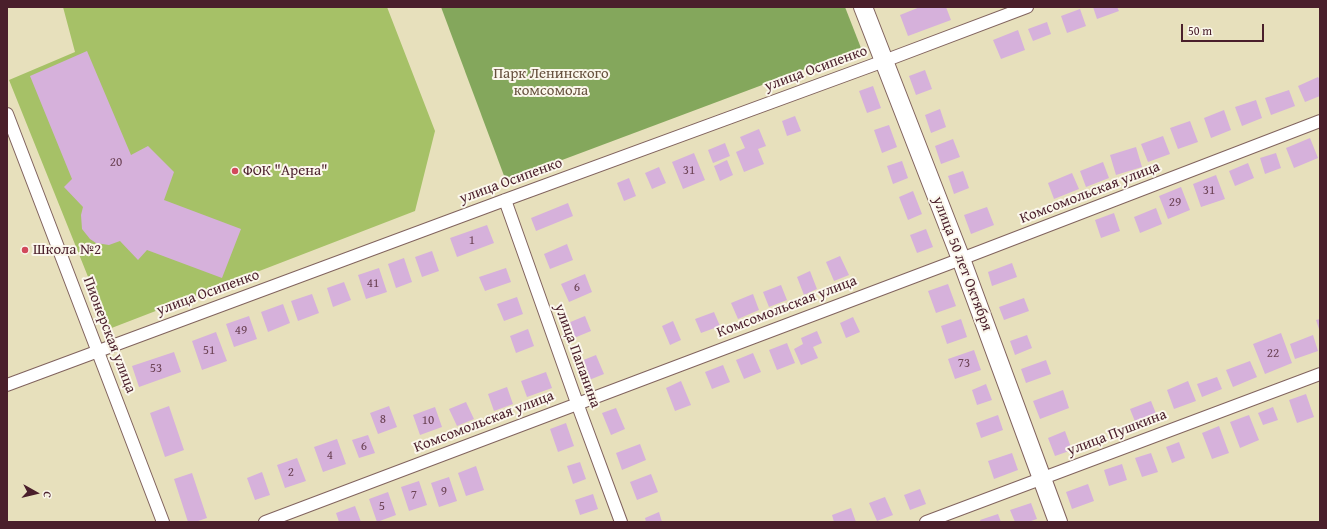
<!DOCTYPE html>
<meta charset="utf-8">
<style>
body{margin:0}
#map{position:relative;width:1327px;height:529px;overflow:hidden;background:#e7e0bc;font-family:"Gentium Book Plus",serif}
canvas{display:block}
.frame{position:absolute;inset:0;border:8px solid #4a1f2b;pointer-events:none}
.north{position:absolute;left:16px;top:473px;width:40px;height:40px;-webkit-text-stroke:3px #fbf7ec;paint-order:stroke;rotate:98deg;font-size:11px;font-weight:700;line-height:16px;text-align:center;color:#4a1f2b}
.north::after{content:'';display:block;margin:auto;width:14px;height:18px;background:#4a1f2b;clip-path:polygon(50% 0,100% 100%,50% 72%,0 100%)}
.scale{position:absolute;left:1181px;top:24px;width:83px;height:18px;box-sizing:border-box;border:2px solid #4a1f2b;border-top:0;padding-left:5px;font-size:12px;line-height:14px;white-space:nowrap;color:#4a1f2b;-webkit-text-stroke:3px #fbf7ec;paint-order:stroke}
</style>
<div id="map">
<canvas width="1327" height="529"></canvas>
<div class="frame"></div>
<div class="north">С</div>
<div class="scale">50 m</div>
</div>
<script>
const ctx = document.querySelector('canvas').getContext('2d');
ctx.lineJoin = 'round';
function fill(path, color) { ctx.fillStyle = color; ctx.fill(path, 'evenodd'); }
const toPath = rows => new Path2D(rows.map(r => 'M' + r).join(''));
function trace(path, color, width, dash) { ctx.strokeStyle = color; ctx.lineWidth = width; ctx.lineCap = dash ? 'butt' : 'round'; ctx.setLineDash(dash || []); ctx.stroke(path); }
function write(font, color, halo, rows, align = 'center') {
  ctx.font = font + ' "Gentium Book Plus",serif'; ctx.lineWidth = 4; ctx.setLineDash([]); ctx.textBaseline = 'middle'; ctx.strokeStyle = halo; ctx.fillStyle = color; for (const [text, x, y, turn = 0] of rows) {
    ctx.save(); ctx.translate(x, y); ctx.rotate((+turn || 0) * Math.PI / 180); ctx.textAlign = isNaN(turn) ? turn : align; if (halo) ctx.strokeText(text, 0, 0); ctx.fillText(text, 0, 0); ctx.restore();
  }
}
const green = toPath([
 [63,7,387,7,435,131,415,211,109,329,9,80,75,52]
]);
const forest = toPath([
 [441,7,845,7,861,48,506,181]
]);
const building = toPath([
 [920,7,946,7,951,20,908,36,900,15],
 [1093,7,1117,7,1119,11,1097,19],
 [1080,9,1086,26,1067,33,1061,16],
 [1047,22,1051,34,1033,41,1028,29],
 [1018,30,1025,50,1001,59,993,40],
 [87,51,131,155,148,146,174,172,164,200,241,229,222,278,147,250,138,260,120,241,109,245,96,243,90,239,82,229,81,215,83,207,64,187,72,179,30,76],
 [925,70,932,89,916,95,909,76],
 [1318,77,1320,80,1320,96,1305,102,1298,86],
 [873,86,881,108,867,113,859,91],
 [1289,90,1295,106,1271,115,1265,98],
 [1256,100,1262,118,1242,126,1235,107],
 [940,109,946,127,931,133,925,115],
 [1224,110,1231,130,1211,138,1204,118],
 [795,116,801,131,787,136,782,121],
 [1190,121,1198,142,1178,149,1170,128],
 [889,125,897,147,882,153,874,130],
 [759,129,766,146,758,149,764,164,744,172,736,152,745,148,740,137],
 [1163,136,1170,154,1148,162,1141,144],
 [1310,138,1318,158,1294,168,1286,148],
 [953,139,960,157,941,164,935,146],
 [725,143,730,156,713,163,708,150],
 [1136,147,1142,167,1116,175,1110,155],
 [694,153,705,180,683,189,672,162],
 [1276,153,1281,168,1265,174,1260,158],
 [727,160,733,175,720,181,714,166],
 [902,161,908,178,893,184,887,166],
 [1103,162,1109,178,1086,187,1080,171],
 [1248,163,1254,178,1235,186,1229,171],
 [659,167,666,183,652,189,645,173],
 [963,171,969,188,954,194,948,176],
 [1072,173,1079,189,1054,199,1048,183],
 [1216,175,1225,199,1201,207,1193,184],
 [629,178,636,196,624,201,617,183],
 [1181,187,1190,210,1168,219,1159,196],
 [913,191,922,214,908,220,899,197],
 [568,203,573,216,536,231,531,218],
 [987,207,994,225,971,234,964,215],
 [1156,208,1162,224,1140,233,1134,217],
 [1114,213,1120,231,1101,238,1095,220],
 [487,225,494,243,457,257,450,238],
 [926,229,933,247,917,253,910,235],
 [567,244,573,260,550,269,544,254],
 [432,251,439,271,422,277,415,257],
 [840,256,849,275,834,281,826,262],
 [404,258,412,282,396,288,388,264],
 [1012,263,1017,277,992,286,988,272],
 [379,268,387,292,366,299,358,275],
 [506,268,511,282,485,291,479,277],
 [810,271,817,289,804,295,797,277],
 [585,274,592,292,569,302,561,284],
 [344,282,351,300,333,307,327,288],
 [948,284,956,306,936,313,928,291],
 [781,285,787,300,769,307,763,292],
 [312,294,319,313,298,321,291,301],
 [753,294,759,310,738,319,731,303],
 [517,297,523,314,504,321,497,304],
 [1024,298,1029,311,1004,320,999,307],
 [283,304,290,323,268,332,261,312],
 [714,312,720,326,701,333,695,319],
 [249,316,257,339,234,347,226,324],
 [585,316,591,331,574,338,568,323],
 [853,317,860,332,846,338,840,323],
 [961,319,967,337,947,344,941,326],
 [1320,319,1320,332,1316,320],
 [673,321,681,340,670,345,662,326],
 [528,329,534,346,516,353,510,336],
 [817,331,822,343,813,347,818,358,801,365,794,349,803,344,801,338],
 [216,332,227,361,202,370,192,341],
 [1281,333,1292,363,1265,374,1253,344],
 [1027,335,1032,348,1015,355,1010,341],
 [1313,335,1318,351,1295,359,1290,344],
 [787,343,795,363,777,370,769,350],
 [974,350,981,370,955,379,948,359],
 [174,352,181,372,139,387,132,366],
 [753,353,761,372,744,379,736,360],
 [596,355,604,374,589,380,581,361],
 [1046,360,1051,374,1026,383,1021,369],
 [1250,361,1257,377,1233,387,1226,370],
 [723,365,730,382,712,389,705,372],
 [546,372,552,388,527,397,521,381],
 [1217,377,1222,389,1202,397,1197,384],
 [681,381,691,405,675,411,666,388],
 [1188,381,1196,401,1174,409,1167,390],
 [986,384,992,400,977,405,972,390],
 [507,387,513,404,494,411,488,394],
 [1063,390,1069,408,1040,419,1033,401],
 [1306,394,1314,417,1297,423,1289,400],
 [1151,401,1157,416,1136,424,1130,409],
 [466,402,474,419,457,426,449,409],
 [169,406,184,450,165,457,150,413],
 [389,406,397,427,378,434,370,413],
 [435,407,442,427,420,435,413,415],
 [1273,407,1278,420,1263,425,1258,413],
 [616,408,625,429,611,435,602,413],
 [998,415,1003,430,981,438,976,423],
 [1249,415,1259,440,1240,448,1230,422],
 [566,423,574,446,558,452,550,429],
 [1219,426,1229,453,1212,459,1202,433],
 [1065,431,1072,450,1055,456,1048,438],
 [368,435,375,453,359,458,352,440],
 [337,439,346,464,323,472,314,447],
 [1179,442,1185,458,1172,463,1166,447],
 [640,444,646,460,622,470,616,453],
 [1012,453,1018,470,994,479,988,461],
 [1151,453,1158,472,1142,477,1135,458],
 [297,458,306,481,285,488,277,465],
 [580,462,586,479,573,484,567,466],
 [1122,464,1127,480,1109,486,1104,470],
 [476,466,484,490,466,496,458,473],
 [262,472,270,495,255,500,247,478],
 [192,473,207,518,195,522,188,522,174,479],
 [651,474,658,492,637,500,630,482],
 [449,477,457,501,439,507,431,483],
 [419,481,427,505,409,511,401,487],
 [1088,484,1094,501,1072,509,1066,492],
 [920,489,926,504,910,510,904,495],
 [388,492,396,515,377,522,369,499],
 [593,494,598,509,580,515,575,500],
 [885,497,893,515,877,521,869,503],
 [1031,503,1037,519,1028,522,1015,522,1010,510],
 [355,506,361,522,339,522,336,513],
 [851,508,856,522,834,522,832,515],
 [659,512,662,522,646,522,645,518],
 [998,514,1001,522,981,522,980,520]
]);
const street = toPath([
 [7,114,163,522],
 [505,200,577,403,621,522],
 [7,385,505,200,884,61,1027,7],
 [265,522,961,259,1320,121],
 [926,522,1320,374]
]);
const secondary = toPath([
 [863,7,961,259,1058,522]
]);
const markers = [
 [235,171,4,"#d1495b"],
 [25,250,4,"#d1495b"]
];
const numberNames = [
 ["20",116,163],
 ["31",689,171],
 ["31",1209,191],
 ["29",1175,203],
 ["1",472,241],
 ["41",373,284],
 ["6",577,288],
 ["49",241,331],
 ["51",209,351],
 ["22",1273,354],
 ["73",964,364],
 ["53",156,369],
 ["8",383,420],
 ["10",428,421],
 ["6",364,447],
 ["4",330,456],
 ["2",291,473],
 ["9",444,492],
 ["7",414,496],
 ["5",382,507]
];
const streetNames = [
 ["улица Осипенко",816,69,-20],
 ["улица Осипенко",511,181,-20],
 ["Комсомольская улица",1090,193,-21],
 ["улица 50 лет Октября",962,264,69],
 ["улица Осипенко",208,293,-20],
 ["Комсомольская улица",787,307,-21],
 ["Пионерская улица",109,335,69],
 ["улица Папанина",577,356,70],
 ["Комсомольская улица",484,422,-21],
 ["улица Пушкина",1117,433,-21]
];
const parkNames = [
 ["Парк Ленинского",551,74],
 ["комсомола",551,91]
];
const poiNames = [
 ["ФОК \"Арена\"",243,171],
 ["Школа №2",33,250]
];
fill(green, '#a6c167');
fill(forest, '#84a75c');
fill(building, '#d6b1db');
trace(street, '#81635e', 14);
trace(secondary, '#81635e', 20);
trace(street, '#fff', 12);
trace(secondary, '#fff', 18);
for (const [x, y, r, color] of markers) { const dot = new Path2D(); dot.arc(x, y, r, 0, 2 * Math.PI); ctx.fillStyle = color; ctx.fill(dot); trace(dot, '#fbf7ec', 1.5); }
write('13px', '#6d4457', null, numberNames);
write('15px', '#4a1f2b', '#fbf7ec', streetNames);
write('15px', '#66503d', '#fbf7ec', parkNames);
write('15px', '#4a1f2b', '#fbf7ec', poiNames, 'left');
</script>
